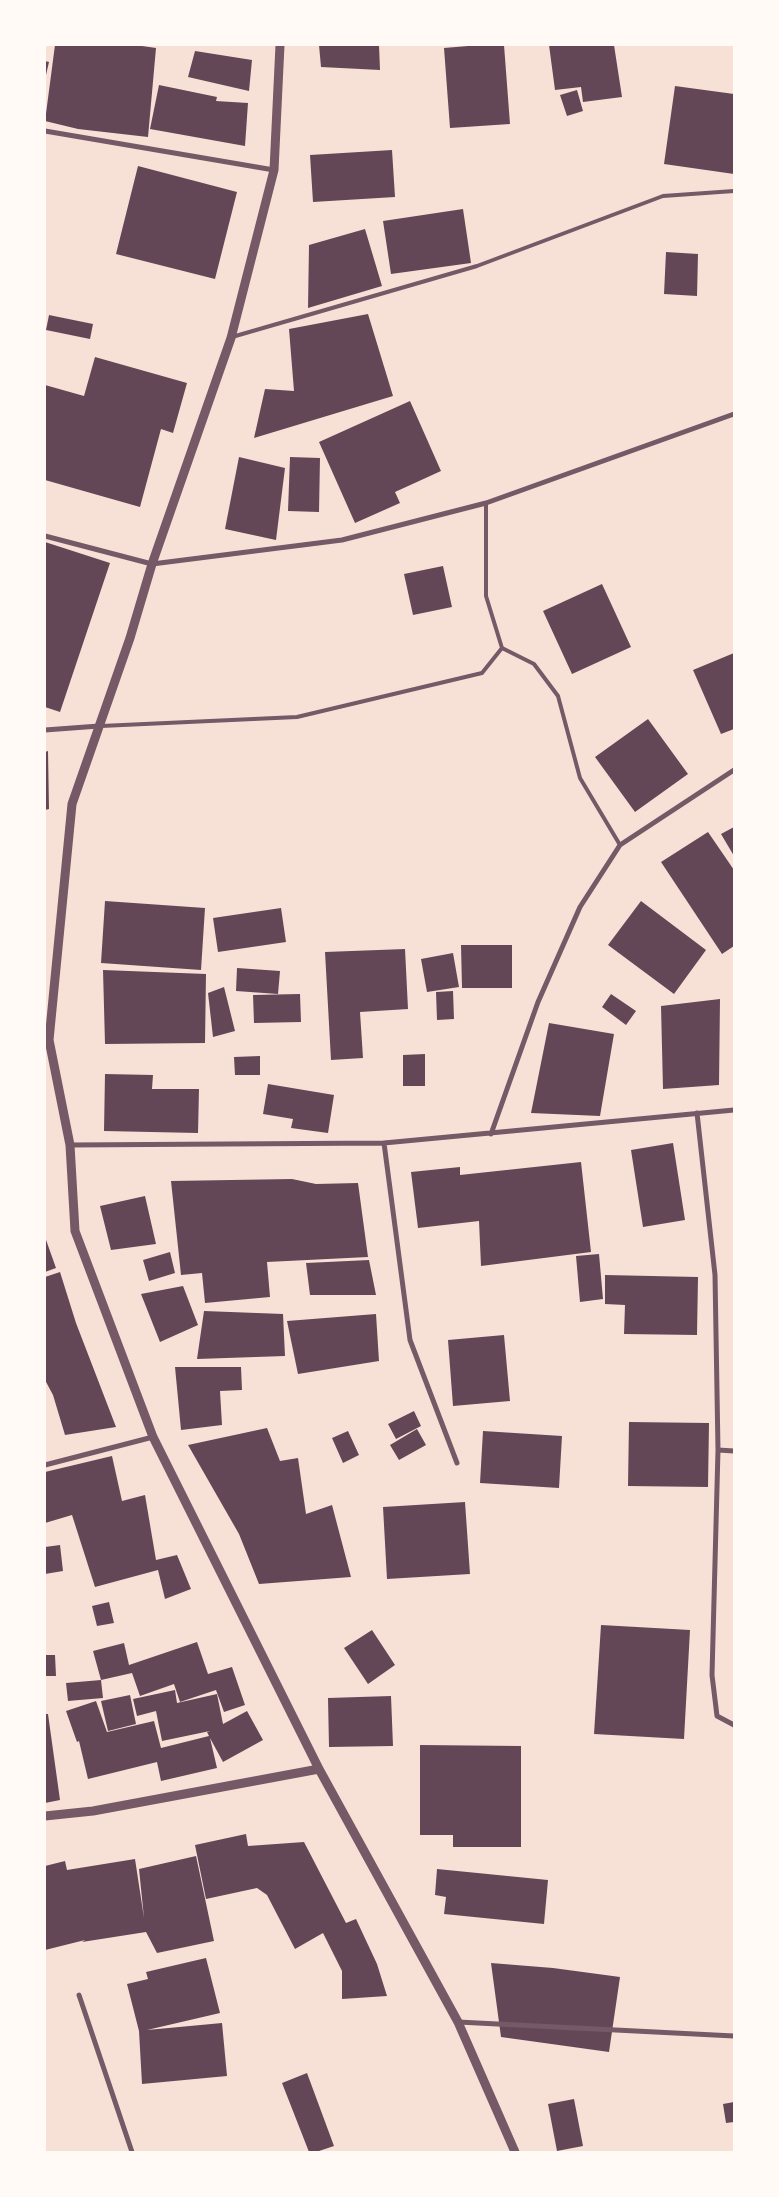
<!DOCTYPE html>
<style>
body{margin:0}
#map{position:relative;width:779px;height:2197px;overflow:hidden;background:#f7e1d7;font-family:"PT Sans Narrow",sans-serif}
canvas{display:block}
.frame{position:absolute;inset:0;border:46px solid #fffaf5;pointer-events:none}
</style>
<div id="map">
<canvas width="779" height="2197"></canvas>
<div class="frame"></div>
</div>
<script>
const ctx = document.querySelector('canvas').getContext('2d');
ctx.lineJoin = 'round';
function fill(path, color) { ctx.fillStyle = color; ctx.fill(path, 'evenodd'); }
const toPath = rows => new Path2D(rows.map(r => 'M' + r).join(''));
function trace(path, color, width, dash) { ctx.strokeStyle = color; ctx.lineWidth = width; ctx.lineCap = dash ? 'butt' : 'round'; ctx.setLineDash(dash || []); ctx.stroke(path); }
const building = toPath([
 [55,45,135,45,156,48,148,137,78,129,45,121],
 [319,45,379,45,380,70,321,67],
 [480,45,504,45,510,124,450,128,444,48],
 [549,45,614,45,622,97,583,102,581,87,555,90],
 [195,51,252,60,249,91,188,77],
 [45,61,49,62,46,75,45,74],
 [159,85,217,97,216,101,248,103,245,146,150,129],
 [675,86,734,94,734,174,664,164],
 [577,90,583,111,567,116,560,95],
 [392,150,395,197,313,202,310,155],
 [138,166,237,192,215,279,116,254],
 [463,209,471,263,391,274,383,221],
 [365,229,382,286,308,308,309,245],
 [666,252,698,254,697,296,664,294],
 [368,314,393,396,254,438,265,389,294,391,289,329],
 [49,315,93,324,90,339,46,330],
 [95,357,187,383,173,433,161,429,140,507,45,480,45,385,84,396],
 [410,401,441,471,395,492,400,503,355,523,319,442],
 [239,457,285,468,276,540,225,529],
 [290,457,320,458,319,512,288,511],
 [45,542,110,563,60,712,45,707],
 [443,566,452,607,413,615,404,574],
 [602,584,631,647,572,674,543,611],
 [734,653,734,729,721,734,693,670],
 [648,719,688,774,635,812,595,757],
 [48,751,49,809,45,810,45,752],
 [734,827,734,856,721,834],
 [708,832,734,870,734,946,722,954,661,862],
 [105,901,205,908,201,970,101,963],
 [641,901,706,950,674,994,608,945],
 [281,908,286,942,218,952,213,918],
 [461,945,512,945,512,988,462,988],
 [405,949,408,1009,360,1012,363,1058,331,1060,325,952],
 [453,953,459,987,427,992,421,959],
 [237,968,280,971,278,994,236,991],
 [103,970,206,974,205,1043,105,1044],
 [224,987,235,1031,213,1037,208,993],
 [453,991,454,1019,437,1020,436,992],
 [300,994,301,1022,254,1023,253,995],
 [611,994,636,1011,626,1025,602,1007],
 [720,999,719,1085,663,1089,661,1006],
 [549,1023,614,1034,600,1116,531,1113],
 [425,1054,425,1086,403,1086,403,1055],
 [260,1056,260,1075,235,1075,234,1057],
 [105,1074,153,1075,152,1089,199,1089,198,1133,104,1131],
 [268,1084,334,1095,328,1133,291,1128,293,1119,263,1114],
 [673,1143,685,1220,643,1227,631,1150],
 [581,1162,591,1252,481,1266,479,1221,418,1228,411,1172,460,1167,460,1175],
 [292,1179,316,1184,358,1183,368,1257,267,1262,270,1297,205,1303,202,1273,181,1275,171,1181],
 [145,1196,156,1244,111,1250,100,1206],
 [45,1237,56,1268,45,1272],
 [170,1252,175,1273,149,1281,143,1260],
 [599,1254,603,1299,580,1302,576,1256],
 [369,1260,376,1295,310,1295,306,1263],
 [60,1272,76,1323,116,1427,65,1435,53,1395,45,1380,45,1277],
 [605,1275,698,1277,697,1335,624,1334,625,1305,605,1304],
 [183,1286,198,1325,160,1342,141,1294],
 [204,1311,283,1314,285,1356,197,1359],
 [376,1314,379,1361,298,1374,287,1321],
 [504,1335,510,1401,453,1406,448,1340],
 [175,1367,241,1367,242,1390,220,1391,222,1425,181,1430],
 [414,1411,421,1426,396,1439,388,1424],
 [629,1422,709,1423,708,1487,628,1486],
 [267,1428,280,1461,298,1458,306,1514,332,1505,351,1577,259,1584,239,1534,188,1445],
 [417,1429,426,1445,399,1460,390,1445],
 [348,1431,359,1455,343,1463,332,1438],
 [483,1431,562,1436,559,1488,480,1483],
 [112,1456,122,1501,145,1495,156,1560,177,1555,191,1589,165,1599,158,1570,95,1587,72,1515,45,1523,45,1472],
 [465,1502,470,1574,387,1579,383,1507],
 [60,1545,63,1571,45,1574,45,1547],
 [109,1602,114,1623,97,1626,92,1606],
 [601,1625,690,1630,684,1739,594,1734],
 [372,1630,395,1665,368,1684,344,1648],
 [197,1642,208,1674,232,1667,245,1705,224,1712,216,1690,180,1702,174,1684,140,1696,132,1673,101,1680,103,1698,68,1701,66,1683,101,1680,93,1651,124,1643,129,1665],
 [45,1655,55,1655,56,1676,45,1676],
 [175,1690,177,1703,217,1694,223,1724,247,1711,263,1740,223,1762,210,1738,217,1768,161,1781,157,1762,88,1779,79,1741,77,1742,66,1711,96,1701,107,1732,154,1721,161,1748,209,1736,207,1732,210,1731,162,1741,156,1711,137,1716,133,1699],
 [130,1695,136,1724,108,1731,101,1701],
 [391,1696,393,1746,329,1747,328,1698],
 [45,1714,48,1714,60,1800,45,1803],
 [420,1745,521,1746,521,1847,453,1847,453,1835,420,1835],
 [246,1834,248,1846,304,1842,346,1923,356,1919,377,1964,387,1996,342,1999,342,1971,323,1933,295,1949,267,1895,257,1888,206,1899,195,1845],
 [196,1856,214,1941,157,1953,146,1932,82,1942,85,1940,45,1950,45,1866,65,1861,67,1870,135,1859,144,1918,139,1869],
 [437,1869,548,1880,544,1924,444,1914,446,1897,435,1895],
 [206,1958,220,2013,147,2030,222,2023,227,2076,142,2084,139,2031,127,1984,148,1979,146,1972],
 [491,1963,553,1968,620,1977,609,2052,501,2037],
 [307,2073,334,2146,316,2152,309,2152,282,2083],
 [574,2099,583,2146,557,2151,548,2104],
 [734,2102,734,2122,726,2123,723,2104]
]);
const service = toPath([
 [232,337,477,266,663,196,734,191],
 [486,503,486,596,502,648,534,664,558,696,580,778,620,845],
 [101,726,297,717,482,673,502,648]
]);
const minor = toPath([
 [45,131,274,170],
 [45,536,152,564,342,540,486,503,734,414],
 [45,730,99,726],
 [697,1113,715,1275,718,1450,712,1675,717,1716,734,1725],
 [491,1134,538,1002,580,907,620,845,734,770],
 [384,1143,410,1340,457,1463],
 [70,1145,384,1143,734,1110],
 [718,1450,734,1451],
 [45,1465,153,1437],
 [79,1995,132,2152],
 [458,2022,734,2036]
]);
const tertiary = toPath([
 [280,45,274,170,231,338,152,564,130,638,72,804,49,1040,70,1145,75,1231,153,1437,319,1769,458,2022,515,2152],
 [45,1816,93,1811,319,1769]
]);
fill(building, '#644757');
trace(service, '#755966', 4);
trace(minor, '#755966', 5);
trace(tertiary, '#755966', 9);
</script>
